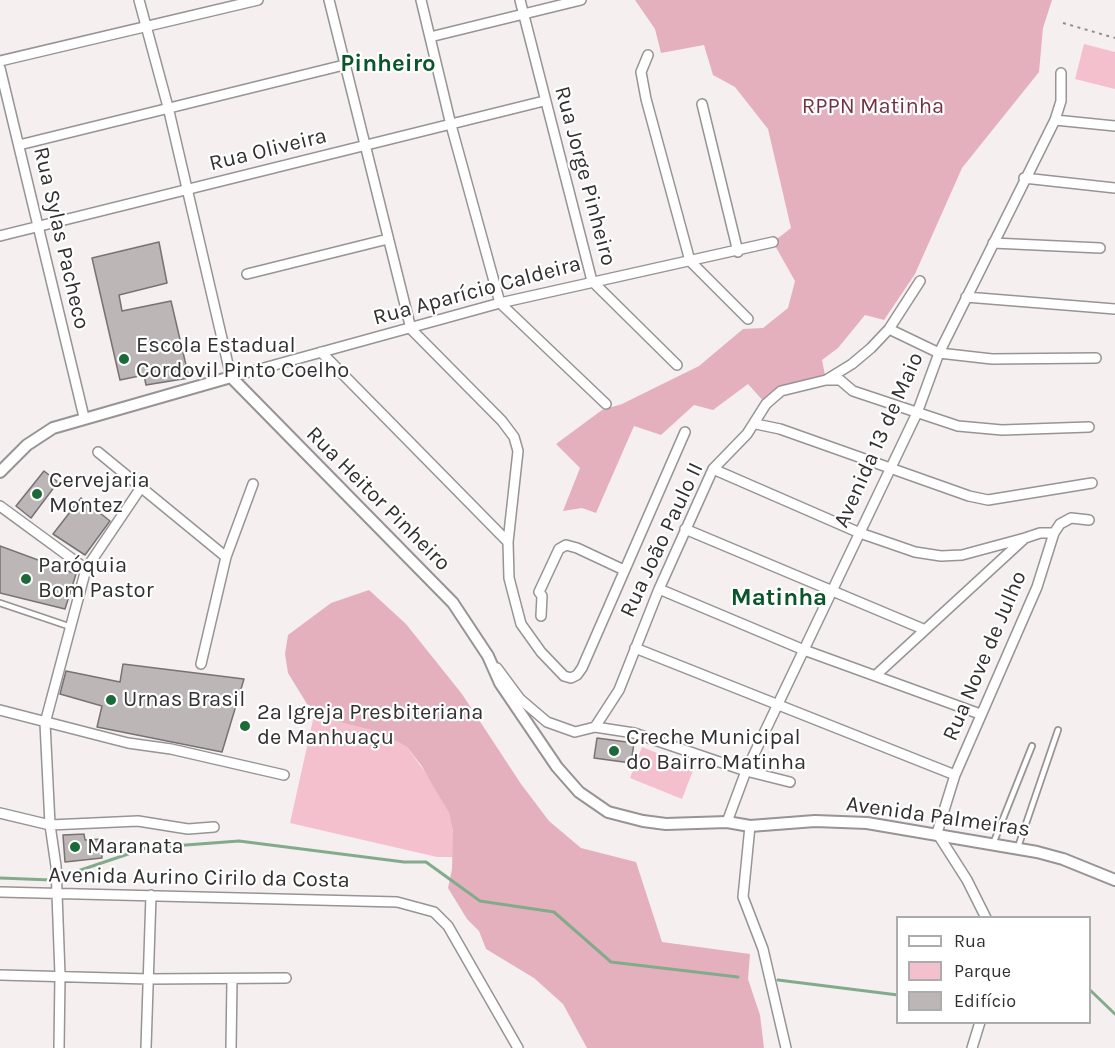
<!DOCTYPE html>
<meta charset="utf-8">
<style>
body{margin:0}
#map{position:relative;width:1115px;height:1048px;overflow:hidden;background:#f5eff0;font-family:Karla,sans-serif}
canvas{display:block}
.legend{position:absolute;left:896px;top:916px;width:195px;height:108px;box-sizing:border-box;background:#fff;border:2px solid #adacac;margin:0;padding:8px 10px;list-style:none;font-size:18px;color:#323030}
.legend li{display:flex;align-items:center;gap:12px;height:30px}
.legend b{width:30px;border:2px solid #adacac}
</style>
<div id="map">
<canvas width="1115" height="1048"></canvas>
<ul class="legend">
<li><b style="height:8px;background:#fff"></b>Rua</li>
<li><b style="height:16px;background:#f4c0cd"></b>Parque</li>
<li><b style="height:16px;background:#bcb6b7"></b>Edifício</li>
</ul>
</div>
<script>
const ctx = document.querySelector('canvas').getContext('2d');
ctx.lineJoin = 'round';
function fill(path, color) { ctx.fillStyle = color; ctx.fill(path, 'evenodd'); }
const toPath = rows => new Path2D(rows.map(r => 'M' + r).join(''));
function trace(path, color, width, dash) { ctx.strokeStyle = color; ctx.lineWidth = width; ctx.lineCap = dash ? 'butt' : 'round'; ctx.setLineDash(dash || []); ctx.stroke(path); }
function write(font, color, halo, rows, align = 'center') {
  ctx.font = font + ' Karla,sans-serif'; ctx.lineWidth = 4.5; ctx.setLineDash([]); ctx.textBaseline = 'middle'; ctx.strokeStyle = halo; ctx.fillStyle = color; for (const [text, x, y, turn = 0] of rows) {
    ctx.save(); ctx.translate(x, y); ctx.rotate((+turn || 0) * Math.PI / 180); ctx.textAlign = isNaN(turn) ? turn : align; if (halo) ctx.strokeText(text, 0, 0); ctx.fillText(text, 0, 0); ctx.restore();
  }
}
const green = toPath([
 [1084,44,1115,52,1115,89,1075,79],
 [320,712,339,722,379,732,407,747,432,782,449,813,453,832,453,857,437,857,290,823,313,720],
 [642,747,694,768,682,799,630,778]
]);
const forest = toPath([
 [635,0,1052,0,1043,28,1039,72,962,168,915,274,884,320,865,315,838,348,822,360,826,380,796,386,766,404,748,384,713,410,694,405,661,435,634,426,596,513,582,508,563,511,580,468,556,444,602,410,622,404,699,366,743,329,763,328,788,308,795,281,773,242,791,228,768,129,735,87,713,75,704,45,661,53,655,29],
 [369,590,406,624,462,694,521,784,549,821,581,848,636,862,662,942,750,954,748,979,760,1015,764,1048,587,1048,563,1004,534,978,486,949,479,931,467,919,448,888,452,869,453,832,449,813,421,765,407,747,379,732,339,722,307,704,288,673,285,654,288,635,331,603]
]);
const stream = toPath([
 [0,878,51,880,146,848,239,841,404,862,426,862,480,901,554,912,611,962,738,977],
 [778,980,898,995],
 [1090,990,1115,1014]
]);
const building = toPath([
 [159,242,167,283,119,295,122,311,171,301,189,378,146,385,144,375,120,380,92,258,159,242],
 [44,471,58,482,31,518,16,506,44,471],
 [81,498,110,521,85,555,53,534,81,498],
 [0,546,76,574,65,609,0,593,0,546],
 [123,664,244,679,222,752,97,727,102,706,60,694,66,671,120,682,123,664],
 [597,738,634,743,631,763,594,758,597,738],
 [84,834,85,840,101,839,102,858,65,862,63,835,84,834]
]);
const path = toPath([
 [1063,23,1115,38]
]);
const service = toPath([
 [0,603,71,627],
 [993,844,1032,746],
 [1018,847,1058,730]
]);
const minor = toPath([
 [139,0,168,107,231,377,500,303,773,242],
 [329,0,411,329],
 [421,0,451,125,500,303,606,404],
 [520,0,592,281,677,365],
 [430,37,581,0],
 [648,55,641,72,646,99,690,261,748,319],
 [0,61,258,0],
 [0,68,84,417],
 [702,104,738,252],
 [1055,120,1115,126],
 [19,145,344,65],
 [1024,178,1115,188],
 [0,236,544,101],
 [993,243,1100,248],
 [247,274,388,239],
 [966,297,1115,309],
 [411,329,502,421,514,437,518,451,508,542,509,578,521,624,541,652,564,676,571,678,577,675,582,668,685,432],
 [889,329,939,353,992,359,1096,358],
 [321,352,508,542],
 [828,380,840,380,853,391,958,426,1002,430,1089,427],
 [756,424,780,429,969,496,988,500,1092,483],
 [98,452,226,557],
 [713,469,860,533,915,552,941,556,962,555,1025,538],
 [0,506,86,569],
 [685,529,923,629],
 [659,589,804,650,980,714],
 [541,616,542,596,539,592,559,549,566,545,577,548,624,570],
 [635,648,955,775],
 [201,664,226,557,253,484],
 [497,668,520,699,547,722,575,732,595,727,619,690,659,589,713,469,747,434,766,404,781,391,826,380,852,364,871,348,889,329,920,281],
 [876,675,1025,538,1040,533,1054,533],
 [0,710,128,743,171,749,284,775],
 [595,727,634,733,746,771,790,782],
 [0,813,50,825,138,821,188,829,214,827],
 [727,822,746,771,917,413,939,353,1055,120,1061,101,1061,73],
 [750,826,743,897,763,949,786,1048],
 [0,892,397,902,423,909,434,912,448,926,518,1048],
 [986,918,967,880,937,833,955,775,1037,587,1054,533,1060,524,1071,518,1089,520],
 [0,975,149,979,286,978],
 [59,1048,60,975,56,866,50,825,45,723,86,569,142,486],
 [146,1048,151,895],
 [231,1048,232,980],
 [972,1048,980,1022]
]);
const tertiary = toPath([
 [0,472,27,445,53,428,231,377,453,603,488,656,500,683,557,767,579,792,608,812,643,821,666,824,727,822,750,826,815,821,867,823,1037,852,1063,859,1115,880]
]);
const markers = [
 [124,359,6,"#1d6a39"],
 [37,494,6,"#1d6a39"],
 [26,579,6,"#1d6a39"],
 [111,700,6,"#1d6a39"],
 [245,726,6,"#1d6a39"],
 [614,751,6,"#1d6a39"],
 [75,847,6,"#1d6a39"]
];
const parkNames = [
 ["RPPN Matinha",873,107]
];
const streetNames = [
 ["Rua Oliveira",268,150,-14],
 ["Rua Jorge Pinheiro",585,176,75],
 ["Rua Sylas Pacheco",61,238,77],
 ["Rua Aparício Caldeira",477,291,-15],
 ["Avenida 13 de Maio",879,440,-66],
 ["Rua Heitor Pinheiro",378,499,45],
 ["Rua João Paulo II",662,540,-65],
 ["Rua Nove de Julho",985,656,-67],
 ["Avenida Palmeiras",938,817,8],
 ["Avenida Aurino Cirilo da Costa",199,878,1]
];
const poiNames = [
 ["Escola Estadual",136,346],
 ["Cordovil Pinto Coelho",136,371],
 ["Cervejaria",49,481],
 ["Montez",49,506],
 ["Paróquia",38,566],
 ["Bom Pastor",38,591],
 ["Urnas Brasil",123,700],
 ["2ª Igreja Presbiteriana",257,713],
 ["de Manhuaçu",257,738],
 ["Creche Municipal",626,738],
 ["do Bairro Matinha",626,763],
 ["Maranata",87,847]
];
const neighbourhoodNames = [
 ["Pinheiro",388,64],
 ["Matinha",779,598]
];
fill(green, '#f4c0cd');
fill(forest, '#e5b0bd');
trace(stream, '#82ab8b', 3);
fill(building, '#bcb6b7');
trace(building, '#777273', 1.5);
trace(service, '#989394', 8);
trace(minor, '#989394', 12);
trace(tertiary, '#989394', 14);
trace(path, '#938f90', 2, [3, 4.5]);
trace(service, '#fff', 4.5);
trace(minor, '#fff', 9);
trace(tertiary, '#fff', 10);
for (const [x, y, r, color] of markers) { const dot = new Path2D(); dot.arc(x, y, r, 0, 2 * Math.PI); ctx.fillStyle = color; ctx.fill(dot); trace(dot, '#fff', 2); }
write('22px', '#723146', '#fff', parkNames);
write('22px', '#323030', '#fff', streetNames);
write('22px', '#323030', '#fff', poiNames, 'left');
write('bold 24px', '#0a5529', '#fff', neighbourhoodNames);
</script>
